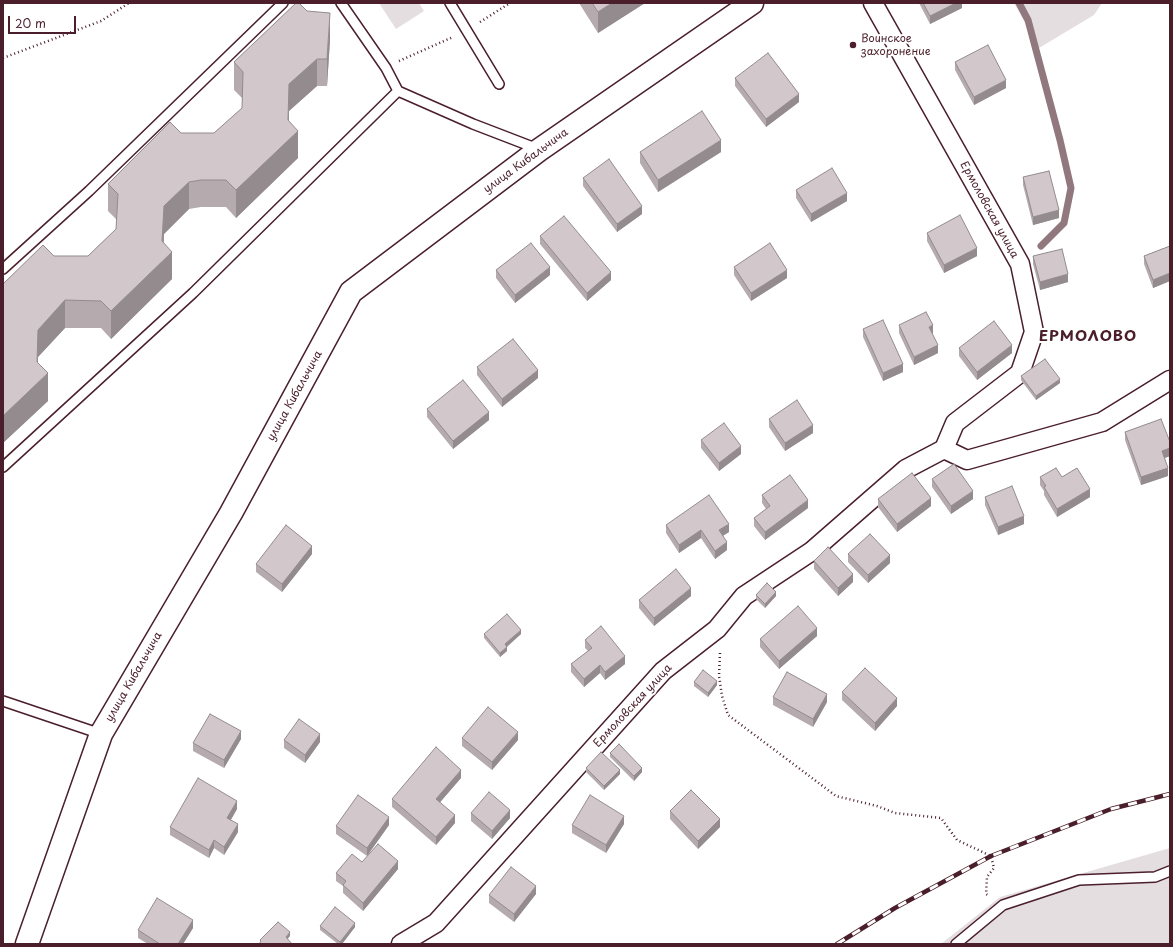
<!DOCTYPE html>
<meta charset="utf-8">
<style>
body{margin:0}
#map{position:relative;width:1173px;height:947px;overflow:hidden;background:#fff;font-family:"Playpen Sans",sans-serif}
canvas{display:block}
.frame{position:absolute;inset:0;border:4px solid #4a1f2b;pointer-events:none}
.scale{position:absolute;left:8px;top:16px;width:68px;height:18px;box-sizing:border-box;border:2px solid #4a1f2b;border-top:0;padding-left:5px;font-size:12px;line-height:14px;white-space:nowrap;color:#4a1f2b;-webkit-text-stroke:3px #fff;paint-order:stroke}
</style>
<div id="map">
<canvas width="1173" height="947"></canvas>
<div class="frame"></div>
<div class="scale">20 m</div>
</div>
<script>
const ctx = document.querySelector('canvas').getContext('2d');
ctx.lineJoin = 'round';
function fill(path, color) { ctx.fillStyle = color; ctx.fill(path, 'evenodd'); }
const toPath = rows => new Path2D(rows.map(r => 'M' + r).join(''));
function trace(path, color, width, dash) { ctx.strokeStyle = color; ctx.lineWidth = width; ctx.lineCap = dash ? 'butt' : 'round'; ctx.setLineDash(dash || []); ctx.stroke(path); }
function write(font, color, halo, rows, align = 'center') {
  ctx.font = font + ' "Playpen Sans",sans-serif'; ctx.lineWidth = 4; ctx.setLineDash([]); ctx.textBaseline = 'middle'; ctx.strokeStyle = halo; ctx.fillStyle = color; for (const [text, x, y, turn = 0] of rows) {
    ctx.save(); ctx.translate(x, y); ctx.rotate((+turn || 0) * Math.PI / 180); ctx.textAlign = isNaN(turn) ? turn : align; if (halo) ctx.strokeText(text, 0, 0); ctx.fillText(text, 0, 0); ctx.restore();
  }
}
const green = toPath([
 [379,3,419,3,424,11,396,29],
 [1014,3,1102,3,1094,15,1039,48],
 [1170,848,1170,944,941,944,1000,897]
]);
const stream = toPath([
 [1019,3,1028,20,1060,140,1071,188,1064,223,1041,246]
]);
const path = toPath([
 [480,22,510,3],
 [3,58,101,21,129,3],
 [399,61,453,37],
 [720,653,719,676,722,696,728,715,836,796,877,806,895,813,941,818,957,840,991,856,994,868,987,877,986,894,989,896]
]);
const service = toPath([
 [341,3,386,68,398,91,473,124,538,149],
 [450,3,499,84],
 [3,269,89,191,283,3],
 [3,467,193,293,398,91],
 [3,701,101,734],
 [956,944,1003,905,1079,880,1155,877,1170,871]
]);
const minor = toPath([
 [873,3,1020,264,1034,332,1020,373,955,423,944,449],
 [401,944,436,923,663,671,717,629,744,596,812,551,906,469,944,449,967,460,1102,422,1170,380]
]);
const tertiary = toPath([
 [27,944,101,734,231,513,351,292,539,150,752,3]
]);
const rail = toPath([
 [837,944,895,908,991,856,1111,809,1170,794]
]);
const wall = toPath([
 [579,3,645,3,598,33],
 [919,3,962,3,962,8,930,24],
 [330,40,327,86,317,86,289,111,289,121,298,158,236,218,226,207,201,207,189,209,164,234,164,243,172,279,111,339,101,328,65,328,38,357,38,363,48,401,3,443,54,256,88,256,116,229,117,220,108,211,108,184,181,133,214,133,242,108,242,98,234,90,234,62],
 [955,62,1006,88,974,105,955,70],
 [735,78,799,102,766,127,735,86],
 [640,152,721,152,658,192,640,163],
 [1023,177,1059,218,1033,225,1023,185],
 [583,178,642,214,617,232,583,186],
 [796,190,847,201,811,222,796,198],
 [927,233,977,256,944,273,927,241],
 [540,236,611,280,587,301,540,244],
 [1170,246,1170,281,1153,288,1144,264,1144,256],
 [1033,256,1068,282,1040,290,1033,264],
 [734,267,787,278,751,301,734,275],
 [496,270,550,275,515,303,496,278],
 [899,325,933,333,932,334,938,353,914,365,899,333],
 [863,329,903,372,883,381,863,337],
 [959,348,1012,353,977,380,959,356],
 [477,367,538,378,502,407,477,375],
 [1021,376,1060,383,1036,400,1021,380],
 [427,409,489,420,453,449,427,417],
 [769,419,813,433,785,451,769,427],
 [1125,432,1170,442,1170,456,1165,458,1168,476,1141,485,1125,440],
 [701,440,741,454,719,471,701,448],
 [1040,477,1062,477,1090,497,1057,517,1044,495,1044,491,1040,485],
 [932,479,973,499,951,514,932,487],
 [762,495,808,508,765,540,754,526,754,518,766,509,762,503],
 [985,497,1024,524,998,535,985,505],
 [878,499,931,506,897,532,878,507],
 [666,525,729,532,723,536,727,550,715,559,701,538,679,553,666,533],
 [312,554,282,592,256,572,256,564],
 [848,554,890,563,868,583,848,562],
 [814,561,853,582,838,596,814,569],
 [756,595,776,596,765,608,756,599],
 [691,596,654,626,639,608,639,600],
 [484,634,521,634,507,647,507,651,500,657,484,638],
 [817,636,779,669,760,647,760,639],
 [585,640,625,664,605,680,600,673,584,687,571,672,571,664,588,651,585,648],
 [694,682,717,685,708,697,694,686],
 [842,692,897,706,875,731,842,700],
 [773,697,827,702,813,727,773,705],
 [462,738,518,740,492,770,462,746],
 [241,739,224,768,193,751,193,743],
 [284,740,320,742,305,763,284,748],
 [610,753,642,772,634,781,610,757],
 [586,768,620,774,604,790,586,772],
 [461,778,440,802,455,823,436,845,392,807,392,799],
 [237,809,231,820,238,832,224,855,214,848,209,858,170,835,170,827],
 [670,811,720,827,698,849,670,819],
 [471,813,510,818,492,839,471,821],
 [624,824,606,853,572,833,572,825],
 [389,825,367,856,336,834,336,826],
 [362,862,398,869,363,911,343,893,343,886,336,881,336,873],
 [536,894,514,922,489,903,489,895],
 [320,926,355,927,342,944,338,944,320,930],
 [193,928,183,944,148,944,138,938,138,930]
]);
const shadedWall = toPath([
 [612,3,645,3,598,33,598,12],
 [956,3,962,3,962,8,930,24,930,16],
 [330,13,330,40,327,86,327,59],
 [317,59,317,86,289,111,288,140,298,131,298,158,236,218,236,190,288,120,289,84],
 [1006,80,1006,88,974,105,974,97],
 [799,94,799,102,766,127,766,119],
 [721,140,721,152,658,192,658,180],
 [189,182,189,209,164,234,162,262,172,252,172,279,111,339,111,311,162,241,164,206],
 [847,193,847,201,811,222,811,214],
 [642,206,642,214,617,232,617,224],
 [1059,210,1059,218,1033,225,1033,217],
 [977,248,977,256,944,273,944,265],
 [550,267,550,275,515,303,515,295],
 [787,270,787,278,751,301,751,293],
 [611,272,611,280,587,301,587,293],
 [1170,273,1170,281,1153,288,1153,280],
 [1068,274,1068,282,1040,290,1040,282],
 [65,300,65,328,38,357,37,383,48,373,48,401,3,443,3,416,37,362,38,330],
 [933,325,933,333,929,335,929,327],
 [938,345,938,353,914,365,914,357],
 [1012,345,1012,353,977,380,977,372],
 [903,364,903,372,883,381,883,373],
 [538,370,538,378,502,407,502,399],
 [1060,379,1060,383,1036,400,1036,396],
 [489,412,489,420,453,449,453,441],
 [813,425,813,433,785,451,785,443],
 [741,446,741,454,719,471,719,463],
 [1170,448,1170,456,1162,459,1162,451],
 [1168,468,1168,476,1141,485,1141,477],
 [1090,489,1090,497,1057,517,1057,509],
 [973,491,973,499,951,514,951,506],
 [931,498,931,506,897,532,897,524],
 [808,500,808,508,765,540,765,532],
 [1024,516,1024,524,998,535,998,527],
 [729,524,729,532,719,538,719,530],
 [701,530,701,538,679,553,679,545],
 [727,542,727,550,715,559,715,551],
 [312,546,312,554,282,592,282,584],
 [890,555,890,563,868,583,868,575],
 [853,574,853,582,838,596,838,588],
 [691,588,691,596,654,626,654,618],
 [776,592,776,596,765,608,765,604],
 [817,628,817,636,779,669,779,661],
 [521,630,521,634,505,648,505,644],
 [507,647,507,651,500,657,500,653],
 [625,656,625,664,605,680,605,672],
 [600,665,600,673,584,687,584,679],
 [717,681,717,685,708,697,708,693],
 [827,694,827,702,813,727,813,719],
 [897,698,897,706,875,731,875,723],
 [241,731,241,739,224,768,224,760],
 [518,732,518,740,492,770,492,762],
 [320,734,320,742,305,763,305,755],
 [642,768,642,772,634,781,634,776],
 [461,770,461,778,436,807,436,799],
 [620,770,620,774,604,790,604,786],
 [237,801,237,809,227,826,227,818],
 [510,810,510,818,492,839,492,831],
 [455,815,455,823,436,845,436,837],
 [624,816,624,824,606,853,606,845],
 [389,817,389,825,367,856,367,848],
 [720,819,720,827,698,849,698,841],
 [238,824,238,832,224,855,224,847],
 [214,840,214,848,209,858,209,850],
 [398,861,398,869,363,911,363,903],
 [536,886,536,894,514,922,514,914],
 [193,920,193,928,183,944,178,944],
 [355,923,355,927,342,944,340,944,340,942],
 [290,932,290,936,286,941,286,937]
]);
const building = toPath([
 [296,3,299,3,307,11,330,13,327,59,317,59,289,84,288,120,298,131,236,190,226,180,201,180,189,182,164,206,162,241,172,252,111,311,101,301,65,300,38,330,37,362,48,373,3,416,3,284,43,245,54,256,88,256,116,229,118,194,108,184,170,122,181,133,214,133,242,108,243,72,234,62,296,3],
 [592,3,612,3,598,12,592,3],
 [923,3,956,3,930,16,923,3],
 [988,45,1006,80,974,97,955,62,988,45],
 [768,53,799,94,766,119,735,78,768,53],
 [702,111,721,140,658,180,640,152,702,111],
 [609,159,642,206,617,224,583,178,609,159],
 [832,168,847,193,811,214,796,190,832,168],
 [1049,171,1059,210,1033,217,1023,177,1049,171],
 [960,215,977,248,944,265,927,233,960,215],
 [564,216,611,272,587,293,540,236,564,216],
 [531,243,550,267,515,295,496,270,531,243],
 [770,243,787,270,751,293,734,267,770,243],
 [1170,246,1170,273,1153,280,1144,256,1170,246],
 [1062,249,1068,274,1040,282,1033,256,1062,249],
 [926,312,933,325,929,327,938,345,914,357,899,325,926,312],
 [883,320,903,364,883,373,863,329,883,320],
 [994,321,1012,345,977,372,959,348,994,321],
 [513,339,538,370,502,399,477,367,513,339],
 [1045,359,1060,379,1036,396,1021,376,1045,359],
 [463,380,489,412,453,441,427,409,463,380],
 [797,400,813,425,785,443,769,419,797,400],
 [1161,419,1170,442,1170,448,1162,451,1168,468,1141,477,1125,432,1161,419],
 [724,423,741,446,719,463,701,440,724,423],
 [954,464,973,491,951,506,932,479,954,464],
 [1056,468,1062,477,1077,468,1090,489,1057,509,1044,487,1046,486,1040,477,1056,468],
 [912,473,931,498,897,524,878,499,912,473],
 [790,475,808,500,765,532,754,518,770,506,762,495,790,475],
 [1012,486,1024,516,998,527,985,497,1012,486],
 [709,495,729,524,719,530,727,542,715,551,701,530,679,545,666,525,709,495],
 [286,525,312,546,282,584,256,564,286,525],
 [870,534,890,555,868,575,848,554,870,534],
 [828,547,853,574,838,588,814,561,828,547],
 [676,569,691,588,654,618,639,600,676,569],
 [767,583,776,592,765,604,756,595,767,583],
 [798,606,817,628,779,661,760,639,798,606],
 [507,614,521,630,505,644,507,647,500,653,484,634,507,614],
 [601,626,625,656,605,672,600,665,584,679,571,664,592,648,585,640,601,626],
 [865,668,897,698,875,723,842,692,865,668],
 [703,670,717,681,708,693,694,682,703,670],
 [787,672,827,694,813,719,773,697,787,672],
 [488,707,518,732,492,762,462,738,488,707],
 [210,714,241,731,224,760,193,743,210,714],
 [299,719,320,734,305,755,284,740,299,719],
 [619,744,642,768,634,776,610,753,619,744],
 [436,747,461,770,436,799,455,815,436,837,392,799,436,747],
 [601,752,620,770,604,786,586,768,601,752],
 [198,778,237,801,227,818,238,824,224,847,214,840,209,850,170,827,198,778],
 [691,790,720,819,698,841,670,811,691,790],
 [489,792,510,810,492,831,471,813,489,792],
 [358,795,389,817,367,848,336,826,358,795],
 [590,795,624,816,606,845,572,825,590,795],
 [378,844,398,861,363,903,343,885,346,881,336,873,352,854,362,862,378,844],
 [511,867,536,886,514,914,489,895,511,867],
 [157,898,193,920,178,944,160,944,138,930,157,898],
 [335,907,355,923,340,942,320,926,335,907],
 [278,922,290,932,286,937,292,944,259,944,261,941,260,940,278,922]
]);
const markers = [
 [853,45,4,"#4a1f2b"]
];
const poiNames = [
 ["Воинское",861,39],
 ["захоронение",861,52]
];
const streetNames = [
 ["улица Кибальчича",526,161,-36],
 ["Ермоловская улица",989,210,61],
 ["улица Кибальчича",295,396,-61],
 ["улица Кибальчича",134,677,-60],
 ["Ермоловская улица",633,706,-47]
];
const districtNames = [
 ["ЕРМОЛОВО",1088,337]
];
fill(green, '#e5dee0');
trace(stream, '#91787e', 7);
trace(service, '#4a1f2b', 12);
trace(minor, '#4a1f2b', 21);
trace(tertiary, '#4a1f2b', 25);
trace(path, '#4a1f2b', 2.5, [1, 3]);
trace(service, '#fff', 9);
trace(minor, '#fff', 18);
trace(tertiary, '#fff', 22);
trace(rail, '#4a1f2b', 4.5);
trace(rail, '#fff', 3, [9]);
fill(wall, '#b5abaf');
fill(shadedWall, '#938b8e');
fill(building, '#d2c7cb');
trace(building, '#938b8e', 1);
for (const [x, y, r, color] of markers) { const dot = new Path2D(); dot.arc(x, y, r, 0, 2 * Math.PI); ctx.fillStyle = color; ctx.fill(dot); trace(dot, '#fff', 1.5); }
write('11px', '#4a1f2b', '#fff', poiNames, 'left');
write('11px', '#4a1f2b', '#fff', streetNames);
ctx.letterSpacing = '1px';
write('bold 15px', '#4a1f2b', '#fff', districtNames);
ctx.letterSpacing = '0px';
</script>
